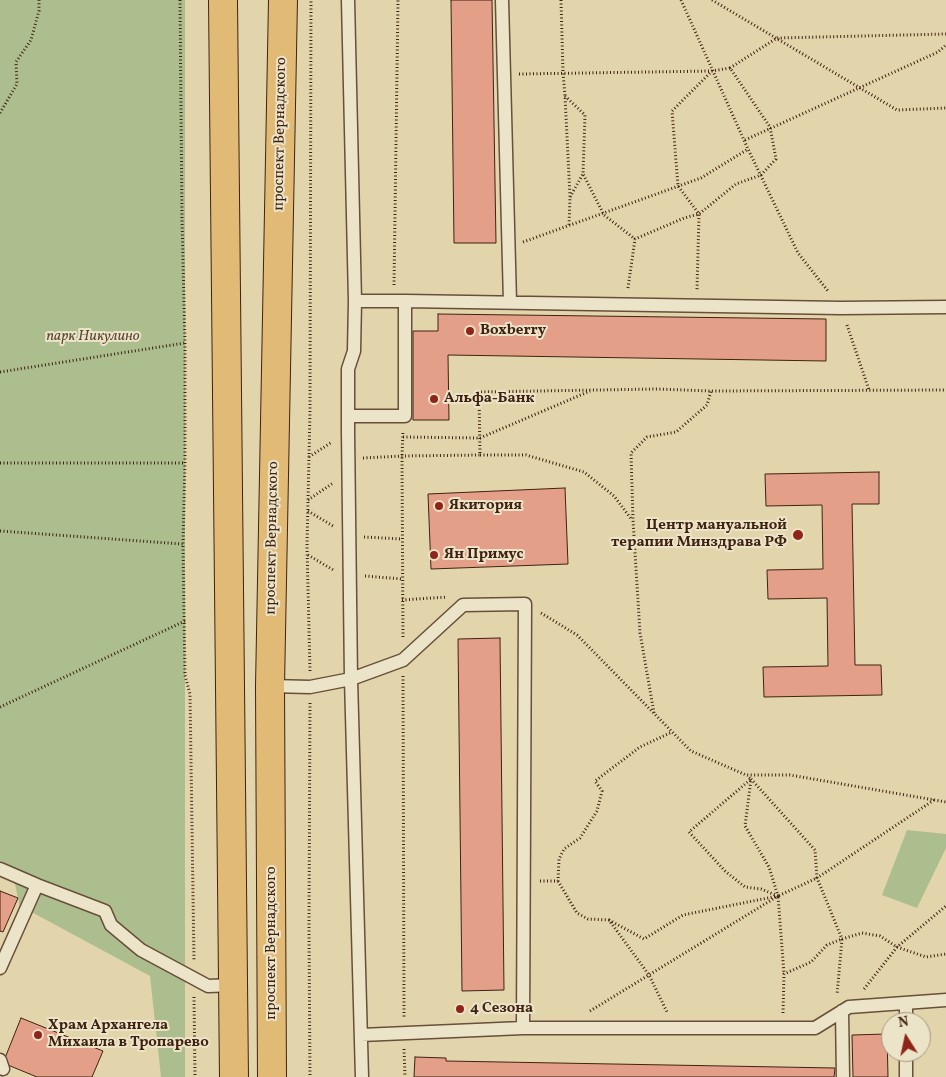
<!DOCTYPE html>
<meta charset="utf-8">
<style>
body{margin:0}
#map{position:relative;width:946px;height:1077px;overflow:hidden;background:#e2d5ac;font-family:Vollkorn,serif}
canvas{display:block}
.north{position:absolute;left:881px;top:1012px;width:50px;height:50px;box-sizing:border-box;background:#ece4c9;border:1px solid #a79680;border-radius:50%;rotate:350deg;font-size:14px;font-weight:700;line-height:20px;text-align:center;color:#402213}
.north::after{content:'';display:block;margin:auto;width:18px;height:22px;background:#8f2418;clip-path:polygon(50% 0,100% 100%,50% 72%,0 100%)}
</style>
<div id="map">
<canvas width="946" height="1077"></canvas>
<div class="north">N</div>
</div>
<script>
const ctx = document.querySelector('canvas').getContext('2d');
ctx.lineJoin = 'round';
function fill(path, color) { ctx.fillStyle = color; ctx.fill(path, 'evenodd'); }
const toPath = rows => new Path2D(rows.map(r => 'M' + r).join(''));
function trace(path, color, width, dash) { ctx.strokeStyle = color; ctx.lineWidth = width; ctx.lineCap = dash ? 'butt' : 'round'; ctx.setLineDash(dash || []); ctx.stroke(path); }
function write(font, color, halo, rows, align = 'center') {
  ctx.font = font + ' Vollkorn,serif'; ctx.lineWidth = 4; ctx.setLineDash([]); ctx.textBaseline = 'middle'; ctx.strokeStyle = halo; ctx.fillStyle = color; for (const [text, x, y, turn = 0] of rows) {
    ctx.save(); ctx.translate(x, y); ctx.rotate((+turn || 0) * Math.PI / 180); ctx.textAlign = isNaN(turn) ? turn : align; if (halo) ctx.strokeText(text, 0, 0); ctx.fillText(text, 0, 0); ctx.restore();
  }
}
const green = toPath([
 [0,0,185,0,185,1077,161,1077,150,976,26,909,20,908,14,879,0,875],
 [907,830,946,834,946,848,917,908,882,895]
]);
const building = toPath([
 [451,0,492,0,496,243,454,243,451,0],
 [438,314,826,319,826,361,448,355,449,420,413,420,413,331,438,331,438,314],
 [879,472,879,504,852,504,855,665,881,665,882,695,764,697,763,667,828,666,827,598,768,599,767,570,823,569,822,505,766,506,765,474,879,472],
 [565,488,568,564,431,569,428,494,565,488],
 [500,638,504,990,462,991,458,639,500,638],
 [0,891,18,898,3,932,0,931,0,891],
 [21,1018,103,1051,92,1077,37,1077,3,1063,21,1018],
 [887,1034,888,1077,853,1077,852,1035,887,1034],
 [415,1057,446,1058,446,1061,835,1068,834,1077,414,1077,415,1057]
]);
const path = toPath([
 [180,0,182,218,185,343,185,463,183,544,185,675,190,694,194,961],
 [561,0,563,73,565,96,570,197,569,225],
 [681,0,748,149,798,253,828,291],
 [712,0,897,110,946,108],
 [730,68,777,38,946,34],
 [519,74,712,71],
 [565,96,585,115,583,174,604,215,635,239],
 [0,113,17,84,16,62,31,40,39,11,39,0],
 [745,140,938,52,946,45],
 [570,197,583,174],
 [523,242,701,178,748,149],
 [394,285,398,0],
 [628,288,635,239,684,218,699,214,736,184,761,175,776,159,770,127,730,68,712,71,672,111,678,186,699,214,697,290],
 [847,325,869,390],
 [0,372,185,343],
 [403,437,480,438,590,391],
 [480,455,526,455,584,472,614,496,632,520],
 [309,457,332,442],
 [363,458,402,456,480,455,479,392,657,389,711,391,946,390],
 [0,463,185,463],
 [308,500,333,483],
 [308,511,333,526],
 [0,531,183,544],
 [364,537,402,539],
 [308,555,335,571],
 [365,576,402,579],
 [402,600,447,597],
 [541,613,577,635,691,751,746,775,790,775,946,802],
 [403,637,402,456,403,431],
 [310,671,307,546,310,411,311,0],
 [403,676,404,1017],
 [310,703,309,928,310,1077],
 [0,707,185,621],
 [654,713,640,633,633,520,631,453,647,437,676,432,707,405,711,391],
 [751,779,815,850,817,878,778,896,784,974],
 [934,800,817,878,842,939,862,933,880,936,897,947,926,957,946,954],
 [540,881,558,881,559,859,564,849,580,838,597,811,602,791,595,781,640,747,672,732],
 [558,881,577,913,588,919,609,920,649,975,667,1012],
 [609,920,644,939,683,915,778,896,769,867,745,826,751,779],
 [864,989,897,947,946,906],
 [194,997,195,1077],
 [590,1011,778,896,761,889,745,887,725,871,689,832,751,779,747,776],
 [783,1013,784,974,811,962,827,945,842,939,837,995],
 [404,1049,405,1077]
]);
const lane = toPath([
 [348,0,355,301,354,351,348,369,348,432,351,679,362,1077],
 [502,0,510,302],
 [405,301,841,308,946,307],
 [348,416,405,416,405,301,355,301],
 [270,686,310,687,351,679,403,660,463,605,525,604,523,1028],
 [0,869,37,885],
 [0,968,37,885,105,911,111,925,141,950,208,986,233,985],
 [906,1003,906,1022],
 [842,1011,843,1077],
 [361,1035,523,1028,815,1028,849,1007,946,1000],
 [906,1052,906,1077],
 [0,1060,3,1069]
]);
const primary = toPath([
 [223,0,234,1077],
 [272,1077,270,686,283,0]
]);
const markers = [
 [470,331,5,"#8f2418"],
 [434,399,5,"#8f2418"],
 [439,506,5,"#8f2418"],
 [798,535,6,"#8f2418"],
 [434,555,5,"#8f2418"],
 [460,1009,5,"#8f2418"],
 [38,1035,5,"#8f2418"]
];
const streetNames = [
 ["проспект Вернадского",281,134,-89],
 ["проспект Вернадского",273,538,-89],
 ["проспект Вернадского",272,943,-90]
];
const poiNames = [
 ["Boxberry",480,331],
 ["Альфа-Банк",444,399],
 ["Якитория",449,506],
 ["Центр мануальной",787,526,"right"],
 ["терапии Минздрава РФ",787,543,"right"],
 ["Ян Примус",444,555],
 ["4 Сезона",470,1009],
 ["Храм Архангела",48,1026],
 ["Михаила в Тропарево",48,1043]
];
const parkNames = [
 ["парк Никулино",93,337]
];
fill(green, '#adbe8e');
fill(building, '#e39f88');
trace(building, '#402213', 1);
trace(lane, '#684f39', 15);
trace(primary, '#402213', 30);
trace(path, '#402213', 3, [1, 2.5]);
trace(lane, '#ece4c9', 12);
trace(primary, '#e1ba76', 28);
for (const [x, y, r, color] of markers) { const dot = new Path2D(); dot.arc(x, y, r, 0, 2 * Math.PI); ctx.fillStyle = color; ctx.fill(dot); trace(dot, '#ece4c9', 2); }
write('15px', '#402213', '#ece4c9', streetNames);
write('bold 15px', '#402213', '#ece4c9', poiNames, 'left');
write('italic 15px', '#5b4932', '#ece4c9', parkNames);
</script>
